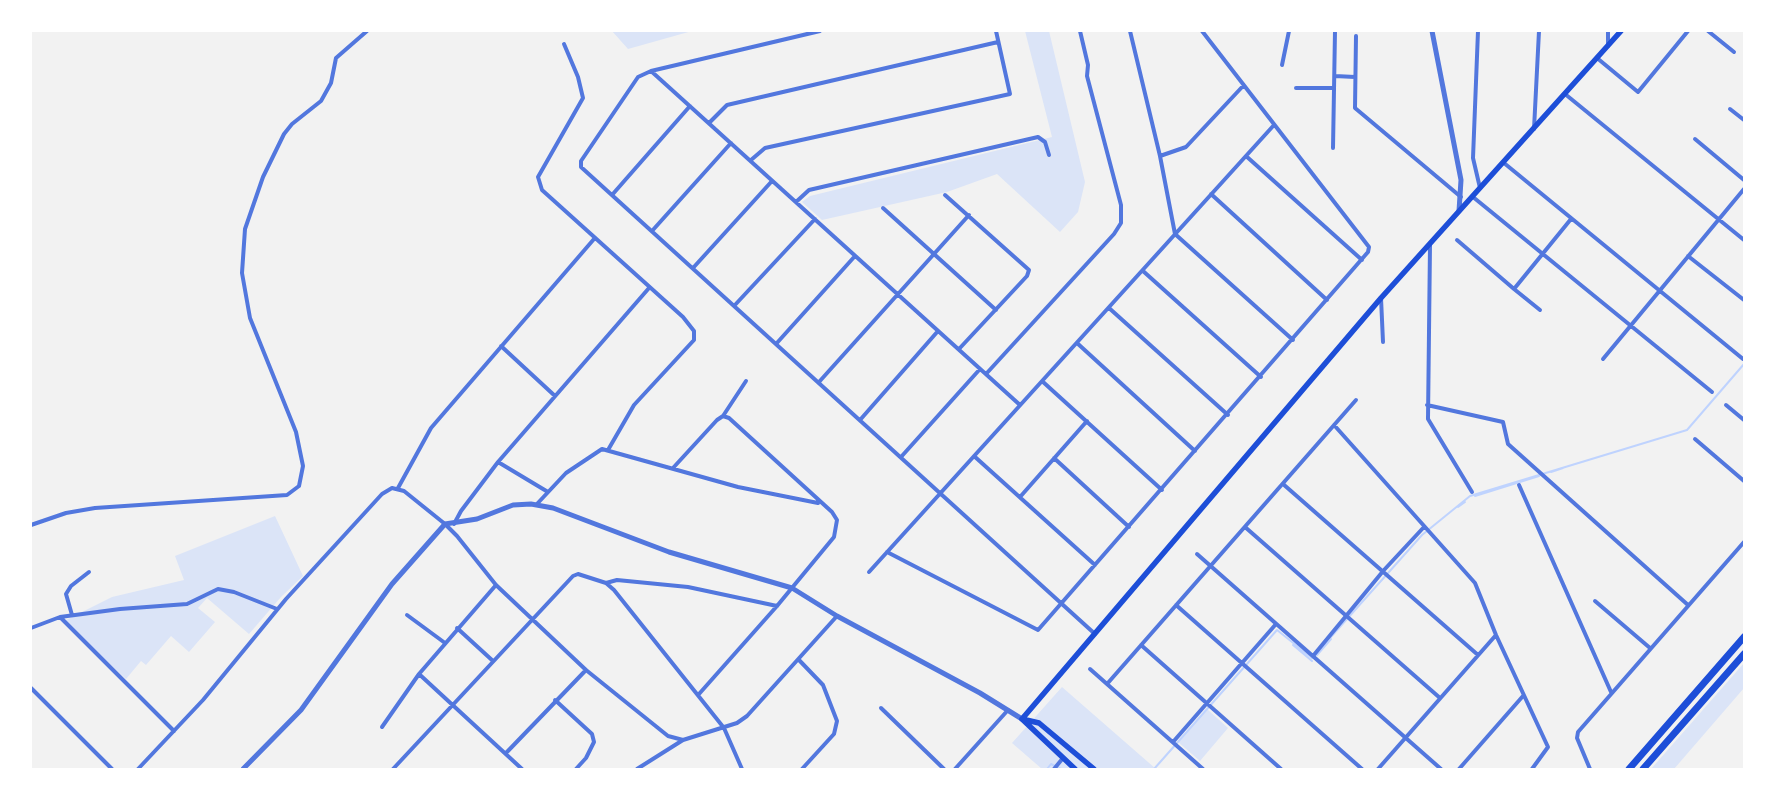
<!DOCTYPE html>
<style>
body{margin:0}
#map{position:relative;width:1775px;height:800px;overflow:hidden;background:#f2f2f2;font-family:"Alegreya Sans",sans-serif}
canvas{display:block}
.frame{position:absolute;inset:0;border:32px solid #fff;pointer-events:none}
</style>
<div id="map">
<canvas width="1775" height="800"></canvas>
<div class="frame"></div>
</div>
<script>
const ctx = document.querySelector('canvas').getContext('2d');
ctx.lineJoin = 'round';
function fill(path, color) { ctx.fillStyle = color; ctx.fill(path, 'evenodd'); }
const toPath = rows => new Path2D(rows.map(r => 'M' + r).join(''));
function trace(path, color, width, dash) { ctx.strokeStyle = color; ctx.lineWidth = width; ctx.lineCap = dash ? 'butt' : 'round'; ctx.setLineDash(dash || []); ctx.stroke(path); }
const green = toPath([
 [612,31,692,31,628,49],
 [1025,31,1049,31,1085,182,1078,212,1060,232,997,174,947,192,822,220,802,202,810,196,1052,137],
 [275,516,303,576,281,597,249,634,207,598,198,608,215,622,189,652,171,636,146,665,141,661,126,679,64,621,112,597,184,580,175,556],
 [1744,663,1744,688,1674,769,1651,769],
 [1062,687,1156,769,1042,769,1012,743],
 [1207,709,1228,728,1200,761,1178,742]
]);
const stream = toPath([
 [1551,472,1563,468],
 [1475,496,1539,476],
 [1458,507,1465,502],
 [1330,638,1422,535,1470,496,1687,430,1744,364],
 [1293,645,1312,661],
 [1317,655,1331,639],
 [1047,769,1051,764,1061,769],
 [1154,769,1277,630,1312,658,1313,657]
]);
const minor = toPath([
 [820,31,651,71,638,77,581,161,581,167,1095,634],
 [1130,31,1160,156,1175,234,1293,340],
 [1478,31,1473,158,1480,188],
 [1708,31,1734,52],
 [1356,36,1355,108,1461,197],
 [564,44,578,77,583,98,538,177,542,190,683,317,694,331,694,340,634,405,608,450],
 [1608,46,1608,31],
 [1597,58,1638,92,1688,31],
 [1282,65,1289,31],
 [651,71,1020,405],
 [1335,76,1355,77],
 [1296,88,1334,88],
 [1565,94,1744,240],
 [1730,109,1744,120],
 [709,123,727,105,998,42],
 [1534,129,1539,31],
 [1695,139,1744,180],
 [1333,148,1335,31],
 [1160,156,1186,147,1243,86],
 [1246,156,1362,260],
 [751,160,765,148,1010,94,996,31],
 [1504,163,1743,359],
 [1211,194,1327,300],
 [612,195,690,106],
 [945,195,1029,270,1027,276,959,349],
 [1473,197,1712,392],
 [796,202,809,190,1038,137,1045,142,1049,155],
 [883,208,996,310],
 [652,231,731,143],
 [1457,240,1514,289,1571,219],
 [1430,245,1428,419,1472,492],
 [1688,256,1744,300],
 [693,268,772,181],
 [1143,271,1261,377],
 [1514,289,1540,310],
 [1381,298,1383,342],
 [734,306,815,219],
 [1109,308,1228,415],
 [1077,343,1195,451],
 [776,344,855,256],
 [501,346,555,396],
 [1603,359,1744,189],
 [986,374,1114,234,1121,223,1121,205,1087,76,1088,65,1080,31],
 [1042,381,1162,490],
 [819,382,969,215],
 [1427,405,1503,422,1508,444,1688,605],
 [1726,405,1744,420],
 [723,416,746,381],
 [860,420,938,331],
 [1334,425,1475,583,1496,635,1548,747,1532,769],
 [1695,439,1744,481],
 [974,456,1095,565],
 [901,457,980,369],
 [1054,458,1129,527],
 [498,462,548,492],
 [673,468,717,420,723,416,729,418,832,512,837,520,834,537,777,606,699,694],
 [1283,484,1478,655],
 [1519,485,1611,692],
 [398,488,431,428,594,239],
 [1020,497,1087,421],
 [536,505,566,473,602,449,738,487,818,503],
 [454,524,461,511,498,462,649,288],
 [31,525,66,513,95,508,287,495,299,486,303,466,296,432,250,318,242,273,245,229,263,177,284,134,292,124,321,101,331,83,336,58,367,31],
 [1245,527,1440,698],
 [887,552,1038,630,1368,252,1369,247,1202,31],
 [1197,554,1441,769],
 [869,572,1274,125],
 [1595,601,1650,648],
 [1176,605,1362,769],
 [72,615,66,594,71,586,89,572],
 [407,615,445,643],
 [60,617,120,609,187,604,218,589,234,592,277,609],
 [31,628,60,617,174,731],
 [457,628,493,661],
 [1141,645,1281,769],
 [1313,656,1384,570,1424,527],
 [799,660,823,685,837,721,834,734,802,769],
 [1090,669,1203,769],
 [419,674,522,769],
 [1107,684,1356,400],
 [31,688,112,769],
 [555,700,592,734,594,742,586,758,576,769],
 [881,708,944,769],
 [382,727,419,674,496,585],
 [1173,742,1276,624],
 [506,753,586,670],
 [138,769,203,700,286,599,382,494,392,488,404,491,445,524,457,536,496,585,586,670,668,736,683,740],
 [393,769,573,576,578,574,606,583],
 [637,769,683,740,737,723,747,716,837,616],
 [742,769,724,728,614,590,606,583,617,580,688,587,777,606],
 [955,769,1008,710],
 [1054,769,1063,758],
 [1378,769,1496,635],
 [1459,769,1523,696],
 [1590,769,1577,738,1578,732,1744,542]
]);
const tertiary = toPath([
 [1432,31,1461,180,1459,211],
 [243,769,301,710,392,584,445,524,477,519,513,505,531,504,553,508,669,552,792,588,837,616,980,693,1022,719]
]);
const secondary = toPath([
 [1022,719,1381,298,1621,31],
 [1022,719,1039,723,1094,769],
 [1022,719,1075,769]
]);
const trunk = toPath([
 [1629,769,1744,637],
 [1643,769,1744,654]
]);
fill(green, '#dbe4f7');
trace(stream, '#bfd3fe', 2);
trace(minor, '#5277de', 4);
trace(tertiary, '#5277de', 5);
trace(secondary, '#1d4ed8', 5.5);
trace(trunk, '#1d4ed8', 7);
</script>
